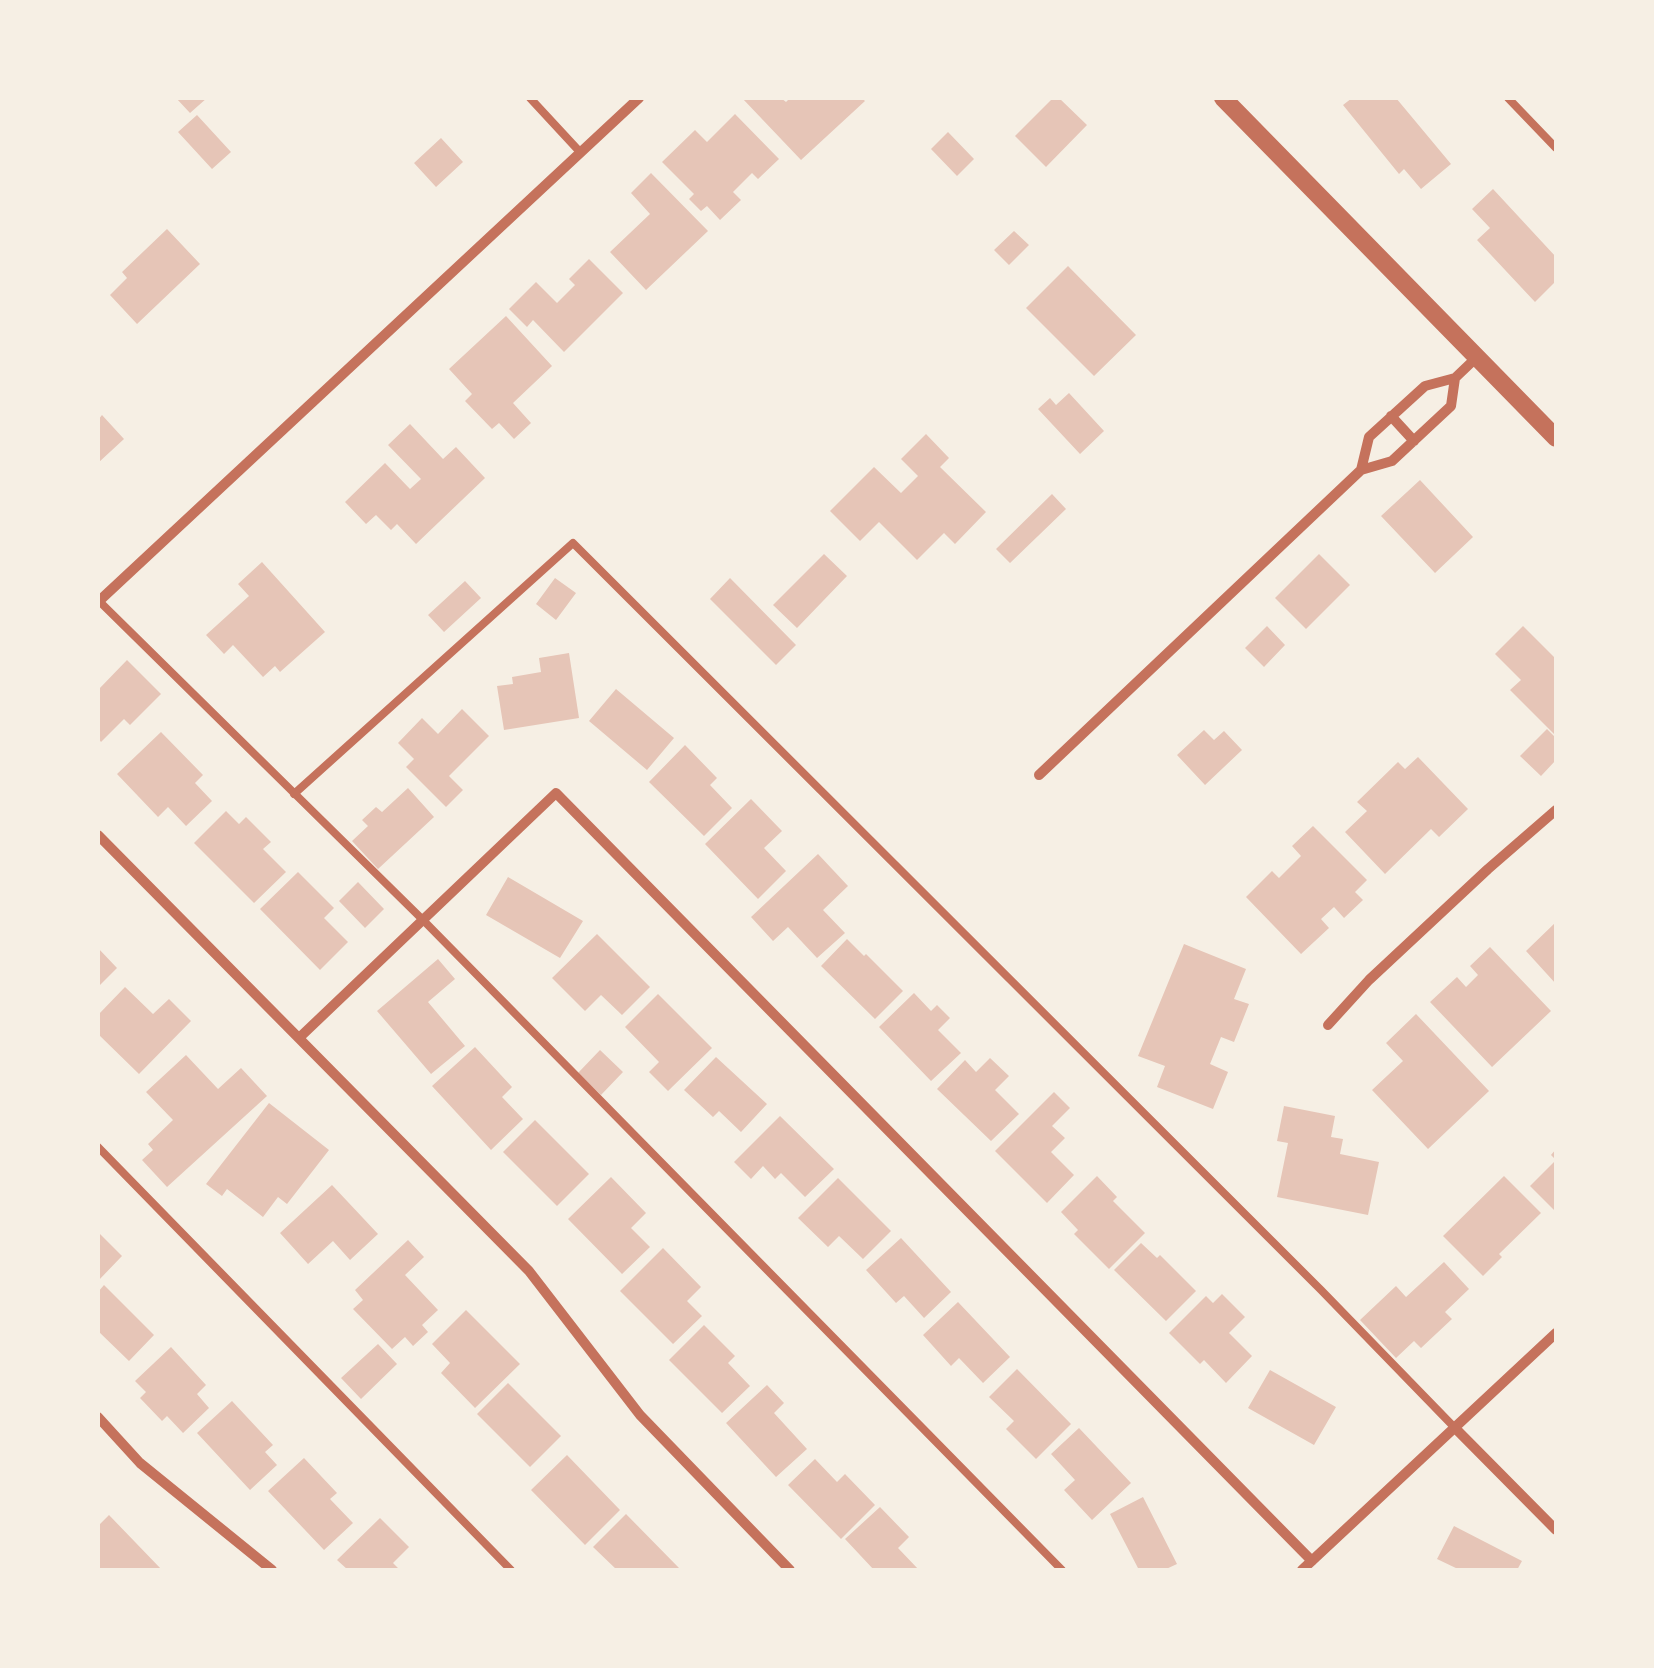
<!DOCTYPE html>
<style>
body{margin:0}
#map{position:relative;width:1654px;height:1668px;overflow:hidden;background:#f6efe4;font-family:Overpass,sans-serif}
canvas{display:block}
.frame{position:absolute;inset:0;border:100px solid #f6efe4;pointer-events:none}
</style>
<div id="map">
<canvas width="1654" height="1668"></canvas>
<div class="frame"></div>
</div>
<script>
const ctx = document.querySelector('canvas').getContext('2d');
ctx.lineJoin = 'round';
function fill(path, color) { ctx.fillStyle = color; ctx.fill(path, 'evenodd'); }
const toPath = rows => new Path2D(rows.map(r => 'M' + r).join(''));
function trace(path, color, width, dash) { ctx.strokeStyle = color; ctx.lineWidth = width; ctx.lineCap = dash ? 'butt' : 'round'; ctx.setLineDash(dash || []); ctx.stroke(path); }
const building = toPath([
 [176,98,207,98,190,113],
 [742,98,781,98,786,102,790,98,862,98,865,101,801,160],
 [1053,98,1059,98,1087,125,1046,167,1015,136],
 [1352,98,1396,98,1451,164,1421,189,1404,169,1399,174,1343,105],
 [735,114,779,159,758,179,752,173,733,192,741,200,720,220,707,206,701,211,689,199,694,194,662,162,695,130,707,142],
 [197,115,231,152,212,169,178,132],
 [948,132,974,159,957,176,931,149],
 [441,138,463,162,436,187,414,163],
 [651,173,708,231,646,290,610,252,650,214,631,193],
 [1493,189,1556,257,1556,281,1535,302,1477,240,1490,228,1472,209],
 [167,229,200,264,137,324,110,295,127,278,122,272],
 [1014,231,1029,245,1009,265,994,250],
 [589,259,623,293,564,352,533,320,527,327,509,309,536,282,557,303,575,285,569,279],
 [1068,266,1136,335,1094,376,1026,308],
 [506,316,552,366,513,403,531,423,514,439,499,423,492,429,465,401,472,394,449,369],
 [1069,393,1104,431,1080,454,1038,409,1050,398,1056,405],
 [102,415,124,439,98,463,98,420],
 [410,424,443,459,456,447,485,478,416,544,397,524,391,530,376,515,366,524,345,502,385,463,410,489,421,479,388,445],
 [926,434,949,458,940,467,986,512,955,544,944,533,917,560,879,522,860,541,830,511,874,467,901,493,918,476,901,459],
 [1420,480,1473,537,1435,573,1381,516],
 [1052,494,1066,509,1010,563,996,549],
 [824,554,847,576,797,628,773,605],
 [1319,554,1350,585,1306,629,1275,598],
 [262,562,325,632,280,672,275,666,263,677,233,645,224,654,206,635,249,596,238,584],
 [555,578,576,593,556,620,536,604],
 [730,578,796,645,776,665,710,599],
 [465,581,481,598,444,632,428,615],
 [1267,626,1285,645,1264,667,1245,648],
 [1523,626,1556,659,1556,736,1510,690,1521,680,1495,654],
 [569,653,579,718,504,730,497,686,513,684,512,677,541,672,539,658],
 [127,660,161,694,130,725,124,719,101,742,98,738,98,690],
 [616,689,674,738,647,770,589,721],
 [462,709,489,736,449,776,463,790,446,807,406,767,414,759,398,743,422,718,438,734],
 [1547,729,1556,738,1556,760,1541,776,1520,756],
 [1204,730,1214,740,1224,731,1242,750,1205,785,1177,755],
 [161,732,203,775,195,783,212,801,186,826,168,807,158,817,117,774],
 [685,745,717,778,710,785,732,808,704,836,649,782],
 [1418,757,1468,809,1439,837,1431,829,1385,874,1345,832,1367,811,1357,802,1398,762,1405,769],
 [408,788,434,817,378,869,352,841,368,826,362,820,376,807,382,812],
 [751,799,782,831,764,848,786,871,758,899,705,844],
 [226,811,239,824,246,817,271,842,263,849,286,872,254,903,194,843],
 [1313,826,1367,880,1355,892,1363,900,1344,918,1334,907,1321,919,1329,928,1301,954,1246,897,1272,871,1279,878,1301,856,1292,846],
 [818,854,848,886,823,910,845,933,817,958,788,927,773,941,751,917],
 [298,872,334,908,324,918,348,942,320,970,260,909],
 [508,877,583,921,560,958,486,915],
 [358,882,384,909,365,928,339,901],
 [1556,922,1556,984,1526,951],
 [597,934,650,987,622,1015,601,995,585,1011,552,978],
 [847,939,864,956,866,954,903,991,875,1019,821,966],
 [1184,944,1246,969,1234,999,1249,1004,1234,1042,1221,1037,1210,1064,1228,1072,1213,1109,1157,1087,1165,1066,1138,1056],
 [1490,947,1551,1011,1492,1067,1430,1002,1457,977,1466,987,1478,975,1470,966],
 [98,948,117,968,98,987],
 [438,959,455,979,428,1002,465,1046,431,1074,377,1011],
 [125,987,153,1014,169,999,191,1021,139,1074,98,1034,98,1015],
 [914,993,931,1011,937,1005,950,1018,938,1030,961,1053,931,1081,879,1027],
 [658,994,712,1048,668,1091,649,1072,659,1062,625,1027],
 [1416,1014,1489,1091,1428,1149,1372,1090,1403,1061,1386,1043],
 [475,1047,512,1087,502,1097,523,1119,491,1150,432,1086],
 [600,1050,623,1072,601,1095,578,1073],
 [186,1055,218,1089,241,1068,267,1096,167,1187,142,1160,153,1150,148,1144,173,1120,146,1092],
 [716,1057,767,1104,741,1132,719,1111,713,1117,684,1090],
 [990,1058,1009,1076,995,1090,1019,1114,991,1141,937,1089,965,1060,976,1072],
 [1054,1092,1070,1108,1052,1126,1065,1138,1051,1152,1074,1175,1047,1203,995,1151],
 [269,1103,329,1150,287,1204,278,1197,263,1217,227,1189,222,1196,206,1184],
 [1284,1106,1335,1116,1331,1137,1343,1139,1340,1154,1379,1162,1368,1215,1277,1197,1288,1143,1277,1141],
 [780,1116,834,1169,805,1197,781,1173,775,1179,763,1166,751,1179,734,1162],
 [535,1120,589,1174,557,1206,503,1152],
 [1556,1149,1556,1212,1530,1186,1556,1160,1551,1155],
 [1097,1176,1117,1197,1113,1201,1145,1233,1109,1269,1074,1234,1078,1230,1061,1212],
 [1504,1176,1541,1213,1499,1254,1502,1257,1483,1276,1443,1236],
 [611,1177,646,1213,631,1228,650,1247,622,1274,568,1219],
 [838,1178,891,1231,863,1259,839,1236,828,1247,798,1218],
 [332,1185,378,1234,350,1260,333,1241,308,1264,280,1233],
 [98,1232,122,1256,98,1281],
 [901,1238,951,1292,924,1318,904,1296,896,1303,866,1270],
 [408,1240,424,1257,405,1275,438,1310,422,1325,428,1332,413,1346,405,1337,392,1349,353,1309,363,1300,355,1290],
 [1141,1243,1157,1258,1160,1255,1196,1291,1166,1321,1114,1270],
 [663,1248,701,1287,687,1301,702,1316,673,1344,620,1291],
 [1444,1262,1469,1289,1445,1312,1452,1319,1421,1348,1414,1341,1396,1358,1360,1320,1396,1286,1406,1297],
 [104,1285,154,1335,129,1361,98,1331,98,1292],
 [1222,1294,1245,1317,1229,1333,1252,1356,1226,1383,1204,1360,1200,1364,1169,1333,1206,1296,1213,1303],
 [958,1302,1010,1357,983,1383,959,1358,951,1366,923,1335],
 [466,1310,520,1364,475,1408,441,1373,450,1363,432,1344],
 [704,1325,735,1356,728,1363,750,1386,722,1413,669,1360],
 [378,1344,397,1364,361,1399,341,1378],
 [171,1347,206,1385,197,1394,209,1408,183,1433,167,1416,162,1421,140,1398,146,1392,135,1381],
 [1017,1369,1071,1424,1036,1459,1006,1429,1014,1421,989,1397],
 [1270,1370,1336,1407,1314,1445,1248,1408],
 [508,1383,561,1436,530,1467,477,1414],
 [767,1385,784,1403,774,1413,807,1449,776,1477,726,1423],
 [232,1401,273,1445,265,1452,277,1465,250,1490,197,1433],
 [1079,1428,1131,1483,1092,1520,1064,1490,1075,1480,1051,1454],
 [567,1455,620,1510,585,1545,531,1490],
 [304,1458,337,1493,330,1499,353,1523,324,1550,268,1491],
 [815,1459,837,1482,845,1474,875,1505,841,1539,788,1485],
 [1143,1497,1177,1564,1164,1570,1139,1570,1110,1514],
 [880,1507,909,1537,898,1548,919,1570,874,1570,845,1539],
 [626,1514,679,1568,676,1570,617,1570,593,1547],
 [109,1515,162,1570,98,1570,98,1526],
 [380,1518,409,1547,393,1563,400,1570,348,1570,337,1560],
 [1454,1526,1522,1561,1517,1570,1460,1570,1437,1559]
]);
const service = toPath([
 [530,98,580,152],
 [1508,98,1556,148],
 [99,601,423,920,1062,1570],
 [294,794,573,543,1321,1290,1455,1428],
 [98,1147,511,1570]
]);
const minor = toPath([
 [1391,416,1414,441],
 [1361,470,1369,437,1425,386,1455,378,1477,357],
 [98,602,639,98],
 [1039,775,1361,470,1392,461,1451,406,1455,378],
 [98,835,529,1271,640,1415,790,1570],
 [1328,1025,1369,980,1488,869,1556,810],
 [299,1038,556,793,1312,1561],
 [98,1417,140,1463,272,1570],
 [1455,1428,1556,1530],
 [1302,1570,1556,1333]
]);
const tertiary = toPath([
 [1223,98,1556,438]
]);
fill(building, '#e6c5b7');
trace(service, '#c5725c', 8);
trace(minor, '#c5725c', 10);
trace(tertiary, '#c5725c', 18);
</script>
